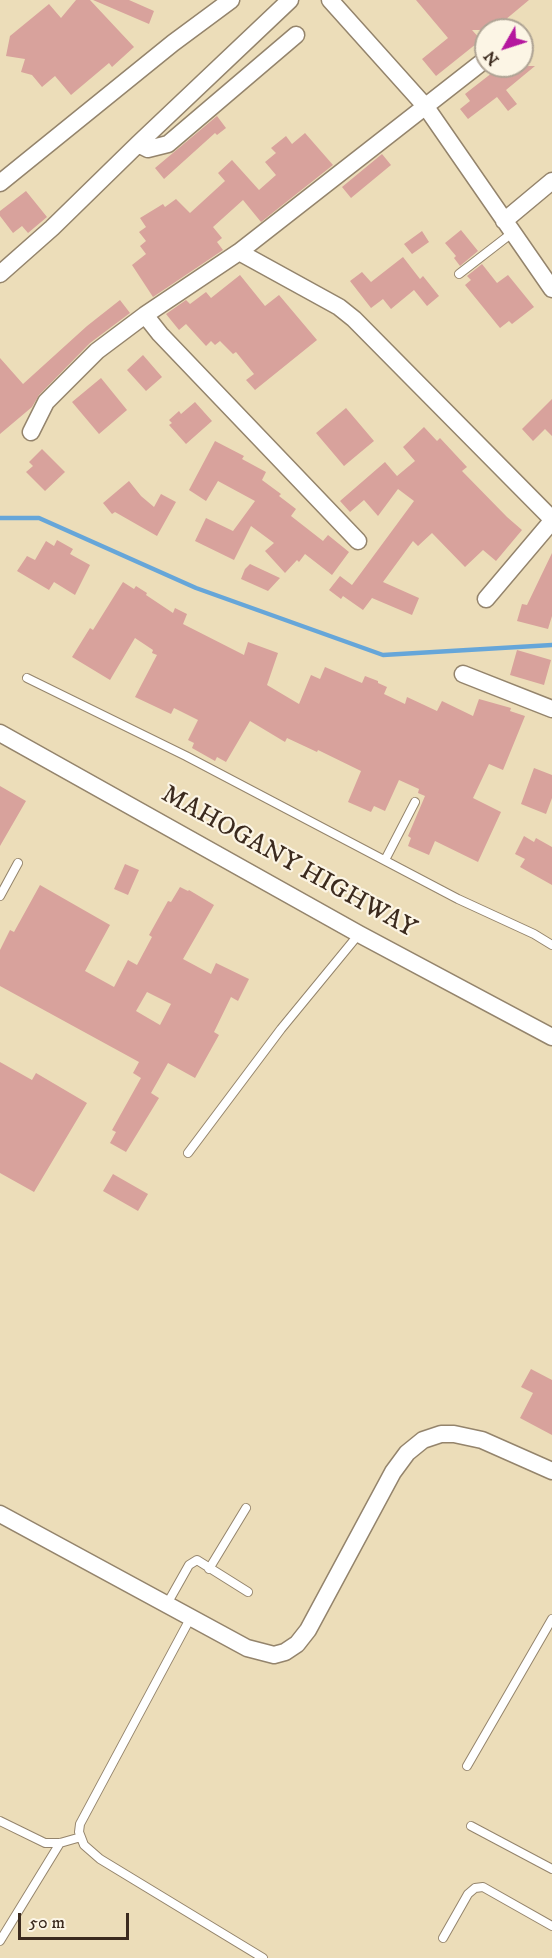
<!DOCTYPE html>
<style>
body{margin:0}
#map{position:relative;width:552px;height:1958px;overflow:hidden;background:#ecddb9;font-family:"IM FELL DW Pica",serif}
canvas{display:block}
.north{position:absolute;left:474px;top:18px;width:60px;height:60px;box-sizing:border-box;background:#fcf5e5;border:2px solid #afa495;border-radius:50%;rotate:231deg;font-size:16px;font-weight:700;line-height:24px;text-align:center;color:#3b2a1e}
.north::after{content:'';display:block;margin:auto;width:21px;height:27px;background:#b5179e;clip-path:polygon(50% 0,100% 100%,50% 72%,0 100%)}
.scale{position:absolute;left:18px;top:1913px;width:111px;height:27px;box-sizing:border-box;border:3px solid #3b2a1e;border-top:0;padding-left:8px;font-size:18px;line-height:21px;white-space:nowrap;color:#3b2a1e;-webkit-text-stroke:4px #fcf5e5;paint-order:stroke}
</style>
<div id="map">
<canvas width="552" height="1958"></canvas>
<div class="north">N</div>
<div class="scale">50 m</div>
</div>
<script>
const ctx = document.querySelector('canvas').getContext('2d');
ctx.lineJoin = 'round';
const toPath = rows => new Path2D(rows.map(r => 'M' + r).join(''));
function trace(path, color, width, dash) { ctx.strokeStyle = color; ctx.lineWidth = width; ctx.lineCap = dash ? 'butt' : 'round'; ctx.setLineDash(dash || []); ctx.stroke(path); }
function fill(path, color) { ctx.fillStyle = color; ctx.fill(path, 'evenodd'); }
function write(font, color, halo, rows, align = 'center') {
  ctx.font = font + ' "IM FELL DW Pica",serif'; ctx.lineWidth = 4.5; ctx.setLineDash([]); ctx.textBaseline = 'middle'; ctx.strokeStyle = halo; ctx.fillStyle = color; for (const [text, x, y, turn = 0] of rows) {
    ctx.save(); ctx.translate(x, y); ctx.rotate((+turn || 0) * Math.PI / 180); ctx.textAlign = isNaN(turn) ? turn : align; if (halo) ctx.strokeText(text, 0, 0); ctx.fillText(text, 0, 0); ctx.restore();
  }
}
const stream = toPath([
 [0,518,39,518,196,588,383,655,552,645]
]);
const building = toPath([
 [76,0,90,0,134,47,112,67,109,63,71,95,55,76,42,87,32,75,21,72,25,59,6,56,10,36,49,4,61,18],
 [93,0,129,0,154,11,149,24],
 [416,0,529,0,493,30,472,30,481,40,436,76,422,59,448,38],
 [513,66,535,66,506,90,517,104,508,111,497,97,468,119,460,109,470,101,465,94,497,69,502,75],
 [217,116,226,128,217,135,215,133,164,179,155,168],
 [305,133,333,165,261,222,243,200,213,227,222,238,217,242,223,250,153,297,132,265,146,254,140,246,146,241,139,232,146,227,140,218,163,204,165,207,176,199,190,213,225,181,218,173,232,160,259,190,276,175,265,162,276,153,271,148,286,136,292,144],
 [382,154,391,165,351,198,342,187],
 [26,191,47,217,28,233,22,226,13,233,0,216,0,211],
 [461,230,478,251,460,266,454,258,456,256,445,243],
 [422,231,429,242,412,254,404,244],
 [403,257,420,279,423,276,439,296,427,306,414,290,391,309,383,299,371,308,350,281,362,272,371,282],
 [482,264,497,283,508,275,534,307,512,324,509,321,500,328,465,285,471,280,467,276],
 [240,275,265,306,279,295,317,340,255,390,246,380,254,374,236,352,233,354,220,341,215,345,211,341,206,346,186,324,179,330,166,314,186,300,190,304,206,292,211,298],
 [120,300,130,313,90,343,39,395,32,407,0,434,0,358,23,384,87,326],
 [143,355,162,377,146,391,127,370],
 [101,378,127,410,99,434,72,402],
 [552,399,552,436,545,429,533,441,522,429],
 [195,402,212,421,186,444,169,425,172,423,169,420,179,411,181,414],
 [346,408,374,441,344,466,316,433],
 [424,427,437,441,440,438,467,467,462,471,507,517,522,530,496,561,483,550,465,567,432,533,418,546,413,541,383,582,419,598,412,615,372,598,363,610,343,596,341,599,329,590,340,576,352,585,414,501,398,489,378,516,364,500,350,512,340,501,385,462,397,476,415,461,403,447],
 [215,441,244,456,242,459,266,472,262,480,281,494,279,496,296,509,291,516,323,541,328,535,349,552,332,575,305,554,299,562,297,560,285,573,265,551,274,543,251,526,234,560,195,541,206,518,233,531,255,501,218,481,206,501,189,490],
 [42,449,65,472,45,491,26,472,33,466,29,462],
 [129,481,141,496,154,507,161,494,176,502,157,536,115,512,112,514,103,503],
 [57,540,73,549,70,554,90,565,75,595,54,582,49,590,17,571,27,556,35,560,46,541,54,546],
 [552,553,552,616,548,629,517,621,522,604,527,605],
 [250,564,280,578,268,591,241,579,245,569],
 [123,582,134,589,136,586,147,593,146,595,173,613,175,608,187,614,183,624,244,655,248,642,278,653,267,685,299,704,311,675,320,679,325,667,362,683,365,676,378,681,378,683,387,687,384,694,405,704,407,697,437,711,442,701,473,716,479,699,511,708,510,711,525,716,503,770,489,764,473,798,501,812,478,862,435,841,429,855,408,846,411,838,408,836,425,796,418,793,419,789,399,780,385,811,374,806,371,812,348,802,361,771,318,750,317,752,287,738,285,742,250,721,226,762,217,757,215,761,192,748,194,743,188,740,198,720,174,708,171,714,135,697,157,655,152,653,153,650,135,638,110,680,72,657,90,628,93,630],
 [517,650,551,660,544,685,510,675],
 [534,768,552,775,552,798,546,814,521,804],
 [0,786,26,801,0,846],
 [524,836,534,842,536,838,552,847,552,885,520,867,525,859,515,854],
 [125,864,139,870,128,895,114,889],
 [40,885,110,925,85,971,114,987,128,960,137,965,152,937,149,935,168,901,171,902,180,887,188,891,189,890,214,905,183,959,211,974,216,963,249,979,238,1001,231,997,214,1032,219,1035,195,1078,168,1063,151,1093,159,1098,126,1152,110,1143,116,1132,112,1130,141,1078,133,1073,139,1062,0,986,0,950,10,930,14,932],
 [147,992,171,1004,160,1025,136,1011],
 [0,1062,32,1080,36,1073,87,1103,34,1192,0,1173],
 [113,1174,148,1194,138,1211,103,1191],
 [531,1369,552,1380,552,1435,520,1418,533,1393,521,1387]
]);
const service = toPath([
 [459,274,512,233],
 [27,678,186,756,458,899,534,934,552,945],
 [385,860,415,802],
 [0,896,18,863],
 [188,1153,281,1029,359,934],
 [209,1569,246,1508],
 [167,1604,189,1565,197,1560,248,1592],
 [191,1617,80,1824,79,1832,84,1845,100,1859,263,1958],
 [467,1766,552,1619],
 [0,1821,45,1843,60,1843,81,1837],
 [471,1826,552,1869],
 [443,1938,468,1894,475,1888,483,1887,552,1926],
 [0,1941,60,1843]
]);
const minor = toPath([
 [330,0,426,107,552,289],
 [138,144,148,149,168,144,296,35],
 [0,183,173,43,231,0],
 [504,221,552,181],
 [239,252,339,307,354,319,552,519],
 [0,274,52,228,138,144,290,0],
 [31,432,46,402,97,351,145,315],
 [358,541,160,334,145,315,239,252,486,59],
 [486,599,552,521],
 [463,674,552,709],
 [0,733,359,934,552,1037],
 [0,1514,247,1648,274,1655,285,1652,297,1644,308,1630,393,1472,407,1453,423,1440,441,1434,454,1434,482,1440,552,1471]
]);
const streetNames = [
 ["MAHOGANY HIGHWAY",288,863,29]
];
trace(stream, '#66a6d9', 4.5);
fill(building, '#d8a29c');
trace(service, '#94846c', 10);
trace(minor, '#94846c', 19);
trace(service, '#fff', 8);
trace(minor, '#fff', 16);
write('26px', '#3b2a1e', '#fcf5e5', streetNames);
</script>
